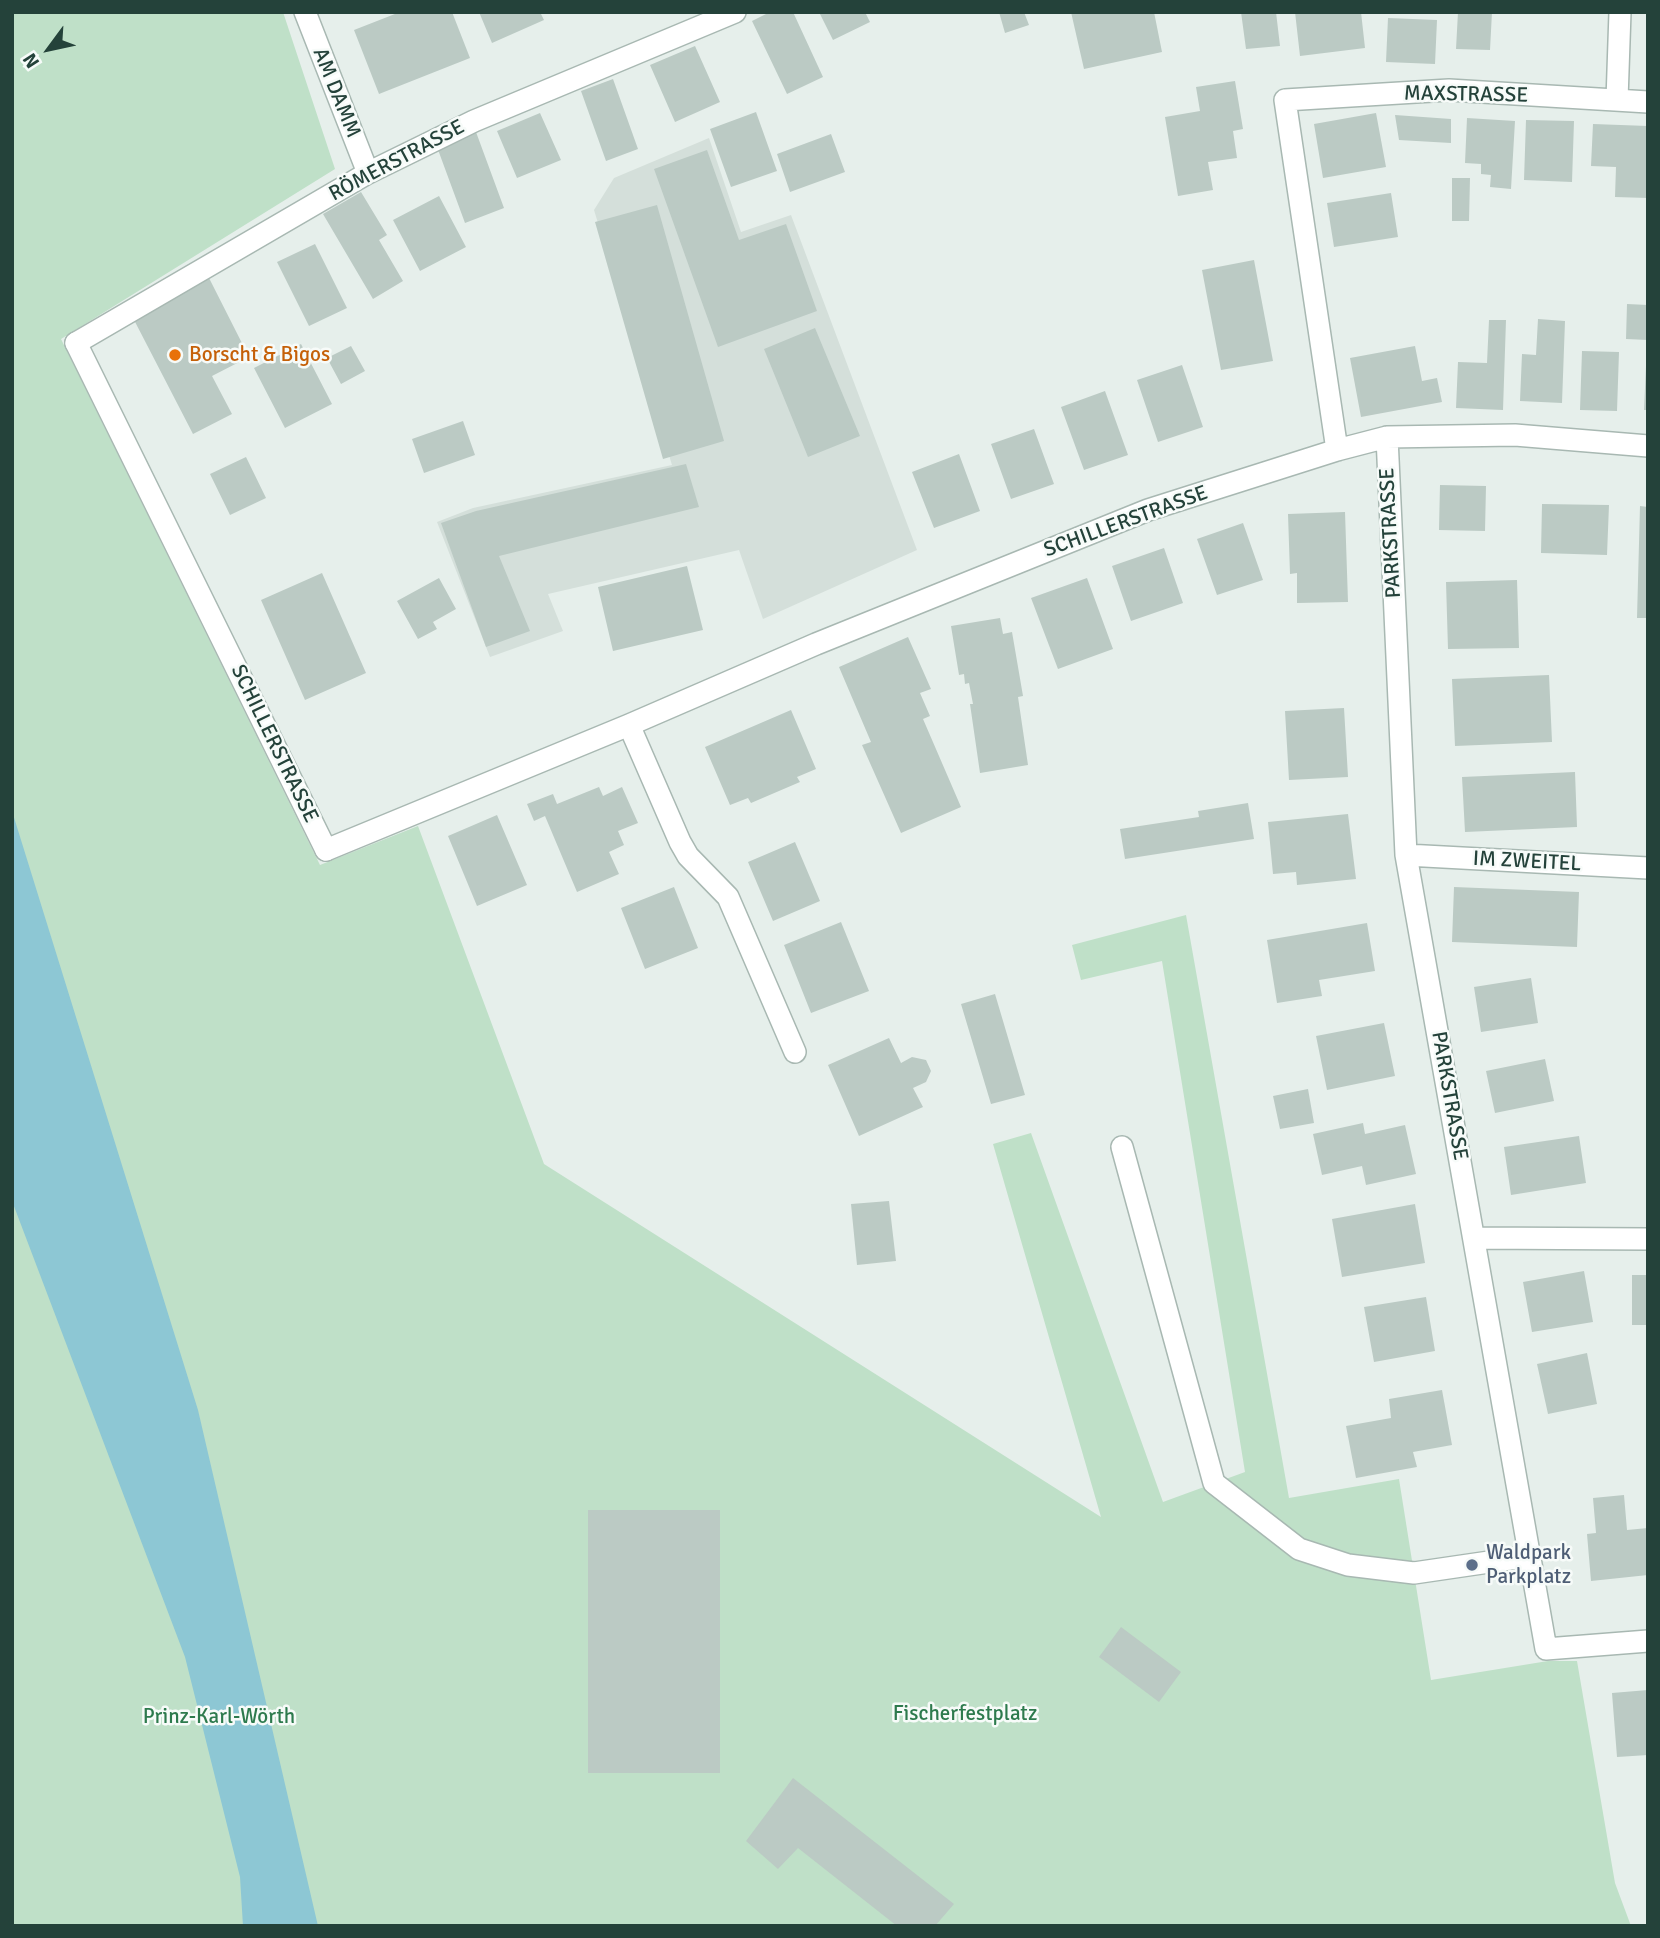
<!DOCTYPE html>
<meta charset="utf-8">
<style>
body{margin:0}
#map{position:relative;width:1660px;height:1938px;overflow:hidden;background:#e6efeb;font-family:Signika,sans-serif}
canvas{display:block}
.frame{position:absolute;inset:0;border:14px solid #24423a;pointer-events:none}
.north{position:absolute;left:14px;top:14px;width:70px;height:70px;-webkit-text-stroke:5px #f7fbf9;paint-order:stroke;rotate:237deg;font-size:19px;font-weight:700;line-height:28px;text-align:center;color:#24423a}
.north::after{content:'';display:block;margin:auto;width:24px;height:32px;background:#24423a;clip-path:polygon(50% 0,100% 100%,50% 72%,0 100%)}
</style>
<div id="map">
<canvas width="1660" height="1938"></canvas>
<div class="frame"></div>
<div class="north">N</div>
</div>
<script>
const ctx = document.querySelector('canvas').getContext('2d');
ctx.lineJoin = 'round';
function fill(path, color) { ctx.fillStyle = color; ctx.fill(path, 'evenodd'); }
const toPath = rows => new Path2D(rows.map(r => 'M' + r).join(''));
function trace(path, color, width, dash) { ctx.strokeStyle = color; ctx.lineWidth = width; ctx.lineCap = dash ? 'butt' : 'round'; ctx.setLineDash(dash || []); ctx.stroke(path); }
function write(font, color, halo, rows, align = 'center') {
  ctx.font = font + ' Signika,sans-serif'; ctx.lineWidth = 5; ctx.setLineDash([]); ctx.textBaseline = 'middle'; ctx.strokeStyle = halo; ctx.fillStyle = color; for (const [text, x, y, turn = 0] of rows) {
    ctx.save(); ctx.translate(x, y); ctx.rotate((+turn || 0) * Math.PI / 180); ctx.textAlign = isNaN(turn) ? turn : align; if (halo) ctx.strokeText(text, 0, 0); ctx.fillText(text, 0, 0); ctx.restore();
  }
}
const built = toPath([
 [709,138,741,232,791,215,917,550,763,619,739,550,548,594,563,631,490,657,437,522,473,508,672,465,594,210,614,178]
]);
const green = toPath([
 [12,12,283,12,335,169,61,339,320,865,418,826,544,1164,1101,1517,993,1144,1031,1133,1163,1502,1245,1472,1162,961,1081,980,1072,945,1186,915,1289,1498,1399,1479,1431,1680,1548,1661,1577,1661,1615,1883,1631,1926,12,1926]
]);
const water = toPath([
 [12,811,198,1410,318,1926,243,1926,240,1877,185,1657,12,1201]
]);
const building = toPath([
 [400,12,452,12,470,58,379,94,354,30],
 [479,12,540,12,544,20,492,43],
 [770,12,793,12,823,77,787,94,752,21],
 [819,12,865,12,870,22,833,40],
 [999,12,1024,12,1029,25,1005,33],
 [1071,12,1154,12,1162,52,1084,69],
 [1241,12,1276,12,1280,46,1246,49],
 [1295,12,1361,12,1365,48,1300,56],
 [1458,12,1492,12,1490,50,1456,49],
 [1388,18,1437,20,1435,64,1386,62],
 [695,46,720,102,675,122,650,65],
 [613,79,638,149,606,161,581,91],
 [1235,81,1243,129,1233,131,1237,158,1208,162,1213,190,1178,196,1165,117,1200,111,1196,87],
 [756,112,777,171,731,187,710,129],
 [540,113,561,160,517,178,497,131],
 [1376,113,1386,167,1323,178,1314,124],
 [1395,115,1451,119,1451,143,1399,140],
 [1467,118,1515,121,1511,189,1490,187,1491,175,1481,174,1481,164,1465,163],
 [1526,120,1574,121,1572,182,1524,180],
 [1593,124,1648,126,1648,198,1615,197,1616,167,1591,166],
 [476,132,504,208,465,223,437,147],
 [831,134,845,172,790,192,777,154],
 [707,150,739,240,786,224,817,311,718,347,654,169],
 [1452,178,1470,178,1469,221,1452,221],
 [361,192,387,235,379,240,403,281,373,299,323,214],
 [1391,193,1398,237,1334,247,1327,203],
 [439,196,466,247,420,271,393,220],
 [657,205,724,441,663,459,595,222],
 [315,244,347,308,309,326,277,262],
 [1254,260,1273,361,1221,370,1202,270],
 [208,276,249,357,212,376,232,414,193,434,132,316],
 [1627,304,1648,305,1648,340,1626,339],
 [1538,319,1565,321,1562,403,1520,401,1522,354,1536,355],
 [1489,320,1506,320,1503,410,1456,408,1458,362,1487,363],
 [815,328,860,436,808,457,764,349],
 [301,344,332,404,285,428,254,368],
 [351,346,365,371,341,384,327,358],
 [1415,346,1422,381,1437,378,1442,402,1361,417,1350,358],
 [1582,351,1619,352,1617,411,1580,410],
 [1182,365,1203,427,1158,442,1137,380],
 [1646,366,1648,366,1648,410,1644,410],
 [1105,391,1128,455,1084,470,1061,407],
 [463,421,475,455,424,473,412,439],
 [1034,429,1054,484,1011,499,991,444],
 [959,454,980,511,934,528,912,472],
 [246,457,266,498,230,515,210,474],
 [686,464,699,507,499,556,530,631,486,647,441,523,476,511],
 [1440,485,1486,486,1485,531,1439,530],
 [1542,504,1609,505,1607,555,1541,553],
 [1640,506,1648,507,1648,618,1637,618],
 [1345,512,1348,602,1297,603,1297,573,1290,574,1288,514],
 [1243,523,1263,580,1217,595,1197,539],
 [1164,548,1183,603,1131,621,1112,566],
 [687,566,703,630,613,651,598,587],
 [322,573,366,673,305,700,261,600],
 [439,578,456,609,433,622,437,629,418,639,397,601],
 [1087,578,1113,649,1058,669,1031,598],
 [1517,580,1519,648,1448,649,1446,582],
 [1000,618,1003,634,1012,632,1023,696,1018,697,1028,765,980,773,970,704,973,704,969,683,965,684,964,674,959,675,951,626],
 [908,637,931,689,920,693,930,716,923,719,961,807,901,833,862,745,871,742,839,667],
 [1549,675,1552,742,1455,746,1452,679],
 [1344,708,1348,777,1289,780,1285,711],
 [791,710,816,769,797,777,800,782,751,803,748,798,730,805,705,747],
 [1575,772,1577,827,1465,832,1462,777],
 [599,787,603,796,622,787,638,823,618,831,624,845,609,852,619,874,577,892,545,816,534,821,527,804,553,794,557,804],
 [1248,803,1254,839,1125,859,1120,829,1199,817,1198,811],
 [1348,814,1356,879,1297,885,1296,872,1273,874,1268,822],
 [497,815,527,885,477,906,448,836],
 [795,842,820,901,773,921,748,862],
 [674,887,698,948,645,969,621,908],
 [1454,887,1579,892,1577,947,1452,942],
 [841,922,869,991,811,1013,784,945],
 [1367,923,1375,971,1319,980,1322,996,1277,1003,1267,940],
 [1531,978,1538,1023,1481,1032,1474,987],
 [995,994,1025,1095,991,1104,961,1004],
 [1384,1023,1395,1076,1327,1090,1316,1036],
 [889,1038,901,1063,912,1057,926,1060,931,1071,926,1082,913,1088,923,1107,859,1136,828,1065],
 [1545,1059,1554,1101,1495,1113,1486,1071],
 [1308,1089,1314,1123,1280,1129,1273,1096],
 [1363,1123,1365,1134,1405,1125,1416,1174,1366,1185,1362,1166,1322,1175,1313,1134],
 [1579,1136,1586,1183,1511,1195,1504,1147],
 [889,1201,896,1261,857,1265,851,1204],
 [1415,1204,1425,1263,1342,1277,1332,1219],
 [1584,1271,1593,1322,1532,1332,1523,1282],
 [1632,1275,1648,1275,1648,1325,1632,1325],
 [1426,1297,1435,1351,1374,1362,1364,1307],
 [1587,1353,1597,1404,1548,1414,1537,1364],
 [1442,1390,1452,1445,1413,1452,1417,1467,1356,1478,1346,1426,1391,1418,1389,1399],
 [1624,1495,1627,1530,1648,1528,1648,1575,1591,1581,1587,1534,1596,1533,1593,1498],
 [588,1510,720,1510,720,1773,588,1773],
 [1121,1627,1181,1672,1159,1702,1099,1657],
 [1648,1690,1648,1755,1617,1757,1612,1693],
 [793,1778,954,1904,935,1926,897,1926,798,1848,778,1869,746,1841]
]);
const service = toPath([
 [76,343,326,850],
 [1122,1147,1214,1483,1299,1549,1348,1565,1414,1573,1530,1556]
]);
const minor = toPath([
 [305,12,368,173],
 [1617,100,1620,12],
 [76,343,368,173,474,121,735,12],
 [1387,437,1406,855,1546,1649,1648,1641],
 [1337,450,1285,100,1449,90,1648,102],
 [629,725,680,842,688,856,728,897,795,1052],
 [326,850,629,725,816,644,1148,510,1337,450,1387,437,1515,435,1648,446],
 [1406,855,1648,868],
 [1474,1238,1648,1239]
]);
const markers = [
 [175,355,7,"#e8710a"],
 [1472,1565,7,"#5c6f8a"]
];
const streetNames = [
 ["AM DAMM",336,93,68],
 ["MAXSTRASSE",1466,95,1],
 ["RÖMERSTRASSE",397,161,-28],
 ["SCHILLERSTRASSE",1126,522,-20],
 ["PARKSTRASSE",1391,533,-93],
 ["SCHILLERSTRASSE",274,744,64],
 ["IM ZWEITEL",1527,862,3],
 ["PARKSTRASSE",1449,1096,80]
];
const foodNames = [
 ["Borscht & Bigos",189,355]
];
const serviceNames = [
 ["Waldpark",1486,1553],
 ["Parkplatz",1486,1577]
];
const parkNames = [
 ["Fischerfestplatz",965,1714],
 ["Prinz-Karl-Wörth",219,1717]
];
fill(built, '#d4dfda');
fill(green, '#bfe0c8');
fill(water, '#8dc7d4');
fill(building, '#bbcac4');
trace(service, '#a8b8b2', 24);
trace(minor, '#a8b8b2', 24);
trace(service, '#fff', 21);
trace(minor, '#fff', 21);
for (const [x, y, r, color] of markers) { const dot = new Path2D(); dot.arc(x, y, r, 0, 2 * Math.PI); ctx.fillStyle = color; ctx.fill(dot); trace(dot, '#f7fbf9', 2.5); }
write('21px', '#24423a', '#f7fbf9', streetNames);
write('21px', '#c56008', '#f7fbf9', foodNames, 'left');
write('21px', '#4e5e75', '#f7fbf9', serviceNames, 'left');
write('21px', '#2d7a4d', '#f7fbf9', parkNames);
</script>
